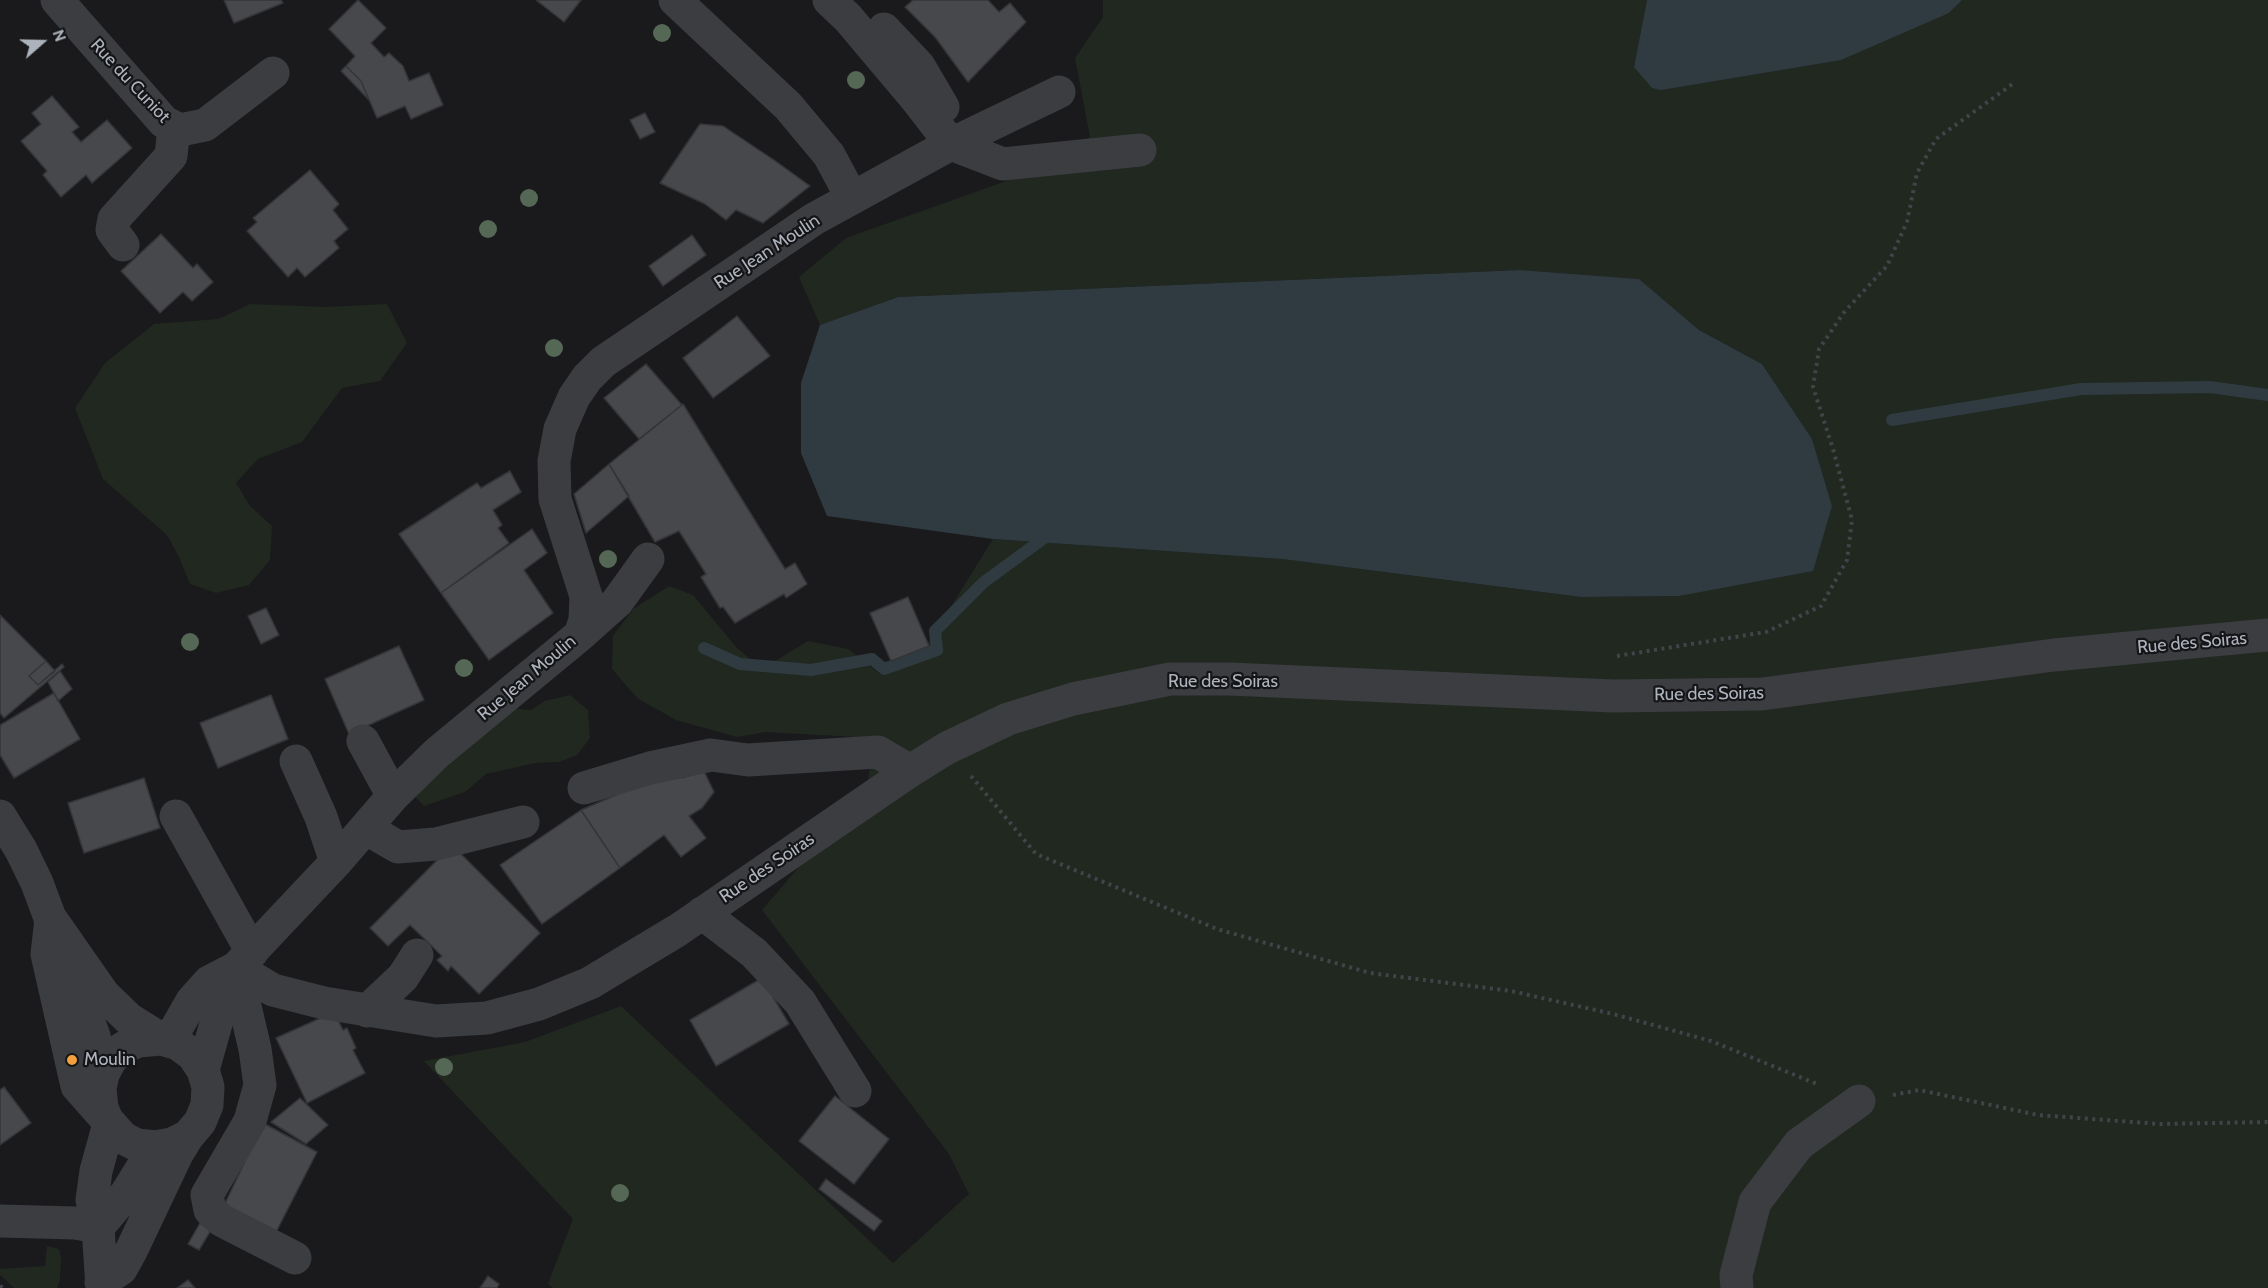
<!DOCTYPE html>
<style>
body{margin:0}
#map{position:relative;width:2268px;height:1288px;overflow:hidden;background:#1a1a1c;font-family:Cabin,sans-serif}
canvas{display:block}
.north{position:absolute;left:12px;top:12px;width:60px;height:60px;-webkit-text-stroke:4px #151517;paint-order:stroke;rotate:70deg;font-size:16px;font-weight:700;line-height:24px;text-align:center;color:#adb3bc}
.north::after{content:'';display:block;margin:auto;width:21px;height:27px;background:#adb3bc;clip-path:polygon(50% 0,100% 100%,50% 72%,0 100%)}
</style>
<div id="map">
<canvas width="2268" height="1288"></canvas>
<div class="north">N</div>
</div>
<script>
const ctx = document.querySelector('canvas').getContext('2d');
ctx.lineJoin = 'round';
function fill(path, color) { ctx.fillStyle = color; ctx.fill(path, 'evenodd'); }
const toPath = rows => new Path2D(rows.map(r => 'M' + r).join(''));
function trace(path, color, width, dash) { ctx.strokeStyle = color; ctx.lineWidth = width; ctx.lineCap = dash ? 'butt' : 'round'; ctx.setLineDash(dash || []); ctx.stroke(path); }
function write(font, color, halo, rows, align = 'center') {
  ctx.font = font + ' Cabin,sans-serif'; ctx.lineWidth = 4.5; ctx.setLineDash([]); ctx.textBaseline = 'middle'; ctx.strokeStyle = halo; ctx.fillStyle = color; for (const [text, x, y, turn = 0] of rows) {
    ctx.save(); ctx.translate(x, y); ctx.rotate((+turn || 0) * Math.PI / 180); ctx.textAlign = isNaN(turn) ? turn : align; if (halo) ctx.strokeText(text, 0, 0); ctx.fillText(text, 0, 0); ctx.restore();
  }
}
const green = toPath([
 [1103,0,1647,0,1634,67,1949,13,1962,0,2268,0,2268,1288,553,1288,548,1284,573,1219,424,1061,525,1042,621,1006,893,1263,969,1194,949,1154,762,910,867,788,874,738,766,732,737,737,676,720,637,698,612,669,613,636,633,609,669,586,693,595,737,648,762,669,808,641,848,649,880,674,917,661,993,539,1282,559,1581,597,1679,596,1832,506,1812,439,1762,364,1699,330,1639,279,1520,270,898,297,820,325,799,277,846,238,1012,179,1090,137,1075,58,1103,17],
 [250,304,327,307,387,304,407,343,380,381,342,388,302,442,258,459,236,483,250,506,272,526,270,560,249,585,216,593,190,584,179,557,167,535,103,479,75,408,105,363,154,324,219,319],
 [570,695,588,710,590,738,577,755,559,762,535,763,486,774,465,792,424,806,411,792,510,708,531,710,545,701],
 [47,1246,59,1249,61,1259,60,1280,57,1288,14,1288,0,1275,0,1269,45,1266]
]);
const water = toPath([
 [1647,0,1962,0,1949,13,1841,60,1661,90,1652,88,1634,67],
 [1520,270,1639,279,1699,330,1762,364,1812,439,1832,506,1813,571,1679,596,1581,597,1282,559,993,539,827,516,801,453,801,383,820,325,898,297]
]);
const stream = toPath([
 [1892,420,2081,389,2210,387,2268,395],
 [704,648,740,664,811,670,872,659,884,669,937,650,935,631,984,582,1051,533]
]);
const building = toPath([
 [224,0,281,0,283,3,234,23,224,0],
 [358,0,386,28,371,43,384,57,389,53,403,66,409,81,429,73,443,105,411,119,405,106,377,118,361,81,346,66,355,56,329,29,358,0],
 [536,0,581,0,564,22,536,0],
 [913,0,988,0,999,12,1010,3,1026,22,968,82,935,37,905,7,913,0],
 [346,66,361,81,369,100,341,71,346,66],
 [52,96,79,127,72,132,81,142,107,120,132,148,92,183,86,175,61,197,43,175,47,171,21,141,41,124,32,113,52,96],
 [645,113,655,132,640,139,630,120,645,113],
 [700,124,723,126,774,160,810,186,763,223,736,210,726,220,705,204,660,183,700,124],
 [310,170,339,204,333,210,348,229,334,241,339,248,305,277,297,268,288,277,247,231,257,222,253,218,310,170],
 [161,234,193,268,197,264,213,282,192,301,183,292,160,313,121,271,161,234],
 [692,235,706,255,663,286,649,266,692,235],
 [737,316,770,356,713,398,683,358,737,316],
 [646,364,682,405,639,439,604,398,646,364],
 [683,404,785,569,795,563,807,584,786,598,784,594,735,623,723,607,720,608,701,577,706,574,679,531,655,542,609,464,683,404],
 [609,464,629,496,586,533,574,494,609,464],
 [510,471,521,492,493,510,502,525,498,528,509,543,441,593,399,534,477,483,481,488,510,471],
 [532,529,547,553,524,570,553,613,489,660,441,593,532,529],
 [908,597,929,646,891,661,870,613,908,597],
 [266,608,279,635,261,644,248,616,266,608],
 [0,615,46,661,29,676,38,685,62,664,64,667,4,718,0,713,0,615],
 [399,646,424,700,349,734,325,679,399,646],
 [46,661,55,671,38,685,29,676,46,661],
 [60,671,72,689,58,701,48,682,60,671],
 [54,693,80,739,14,778,0,755,0,725,54,693],
 [271,695,288,739,218,768,200,723,271,695],
 [676,769,682,778,704,771,714,792,702,808,689,816,706,838,681,857,664,835,620,868,581,810,676,769],
 [144,778,160,828,84,853,68,803,144,778],
 [581,810,620,868,542,924,500,865,581,810],
 [452,845,540,933,479,994,451,966,448,971,437,960,442,956,410,925,388,946,370,928,452,845],
 [762,978,789,1024,716,1066,690,1020,762,978],
 [334,1012,343,1030,347,1028,356,1048,353,1050,365,1073,307,1103,276,1038,334,1012],
 [4,1087,31,1123,0,1145,0,1090,4,1087],
 [835,1096,889,1139,854,1184,799,1141,835,1096],
 [300,1098,328,1125,306,1144,271,1122,300,1098],
 [263,1123,317,1152,272,1240,220,1214,263,1123],
 [826,1179,882,1221,874,1231,819,1189,826,1179],
 [200,1223,211,1230,199,1250,188,1244,200,1223],
 [488,1276,499,1284,497,1288,480,1288,488,1276],
 [188,1280,195,1288,177,1288,188,1280]
]);
const path = toPath([
 [1617,656,1766,632,1821,606,1847,560,1852,520,1833,449,1813,387,1819,349,1845,311,1887,266,1907,222,1917,173,1936,139,2014,83],
 [971,776,1036,854,1217,929,1370,973,1511,991,1613,1014,1711,1041,1817,1084],
 [1893,1095,1919,1090,2038,1115,2160,1124,2268,1122],
 [0,1286,3,1288]
]);
const minor = toPath([
 [57,0,164,122,180,130,205,125,273,73],
 [675,0,788,106,829,155,852,198],
 [829,0,848,18,917,100,951,144,1003,164,1140,150],
 [884,29,919,66,943,107],
 [123,245,112,230,114,219,171,156,174,128],
 [580,635,617,602,648,559],
 [363,741,393,796],
 [296,761,321,817,336,862],
 [584,788,650,768,711,755,748,760,878,752,910,771],
 [0,816,21,850,37,883,94,1036,103,1074],
 [176,816,252,952],
 [367,829,398,847,436,844,523,822],
 [702,913,754,953,800,1002,855,1091],
 [51,919,104,995,129,1019,161,1039,178,1044,193,1055,203,1070,208,1087,207,1105,200,1122,188,1136,177,1154,132,1249,121,1269,101,1282],
 [51,919,47,954,77,1086,123,1138,137,1145,155,1147,172,1144,188,1136],
 [236,968,273,990,324,1003,436,1021,487,1018,539,1004,590,983,678,930,910,771,947,748,1008,719,1073,699,1170,679,1230,679,1613,696,1762,694,2054,655,2268,635],
 [236,968,255,1049,260,1085,250,1121,207,1195,210,1210,221,1220,295,1258],
 [367,1011,403,977,417,955],
 [169,1041,192,1001,209,982,236,968,336,862,393,796,437,753,580,635,585,620,586,596,555,499,554,461,560,429,574,397,587,378,603,362,814,219,951,144,1059,92],
 [203,1070,217,1020,236,968],
 [0,1221,75,1223,98,1227],
 [98,1227,126,1194,155,1147],
 [102,1288,98,1227,92,1200,96,1171,109,1124,102,1108,100,1089,103,1074,111,1059,123,1048,138,1041,161,1039],
 [1737,1288,1736,1275,1755,1202,1799,1144,1859,1101]
]);
const trees = [
 [662,33],
 [856,80],
 [529,198],
 [488,229],
 [554,348],
 [608,559],
 [190,642],
 [464,668],
 [444,1067],
 [620,1193]
];
const markers = [
 [72,1060,6,"#f2a03d"]
];
const streetNames = [
 ["Rue du Cuniot",130,81,47],
 ["Rue Jean Moulin",767,252,-33],
 ["Rue des Soiras",2192,643,-5],
 ["Rue Jean Moulin",527,678,-40],
 ["Rue des Soiras",1223,682],
 ["Rue des Soiras",1709,694,-1],
 ["Rue des Soiras",767,868,-34]
];
const poiNames = [
 ["Moulin",84,1060]
];
fill(green, '#202820');
fill(water, '#303b41');
trace(stream, '#303b41', 12);
fill(building, '#47484c');
trace(building, '#343538', 1.5);
trace(path, '#414448', 4, [3, 4.5]);
trace(minor, '#3b3d41', 33);
ctx.fillStyle = '#556755';
for (const [x, y] of trees) { ctx.beginPath(); ctx.arc(x, y, 9, 0, 2 * Math.PI); ctx.fill(); }
for (const [x, y, r, color] of markers) { const dot = new Path2D(); dot.arc(x, y, r, 0, 2 * Math.PI); ctx.fillStyle = color; ctx.fill(dot); trace(dot, '#151517', 2); }
write('18px', '#adb3bc', '#151517', streetNames);
write('18px', '#adb3bc', '#151517', poiNames, 'left');
</script>
